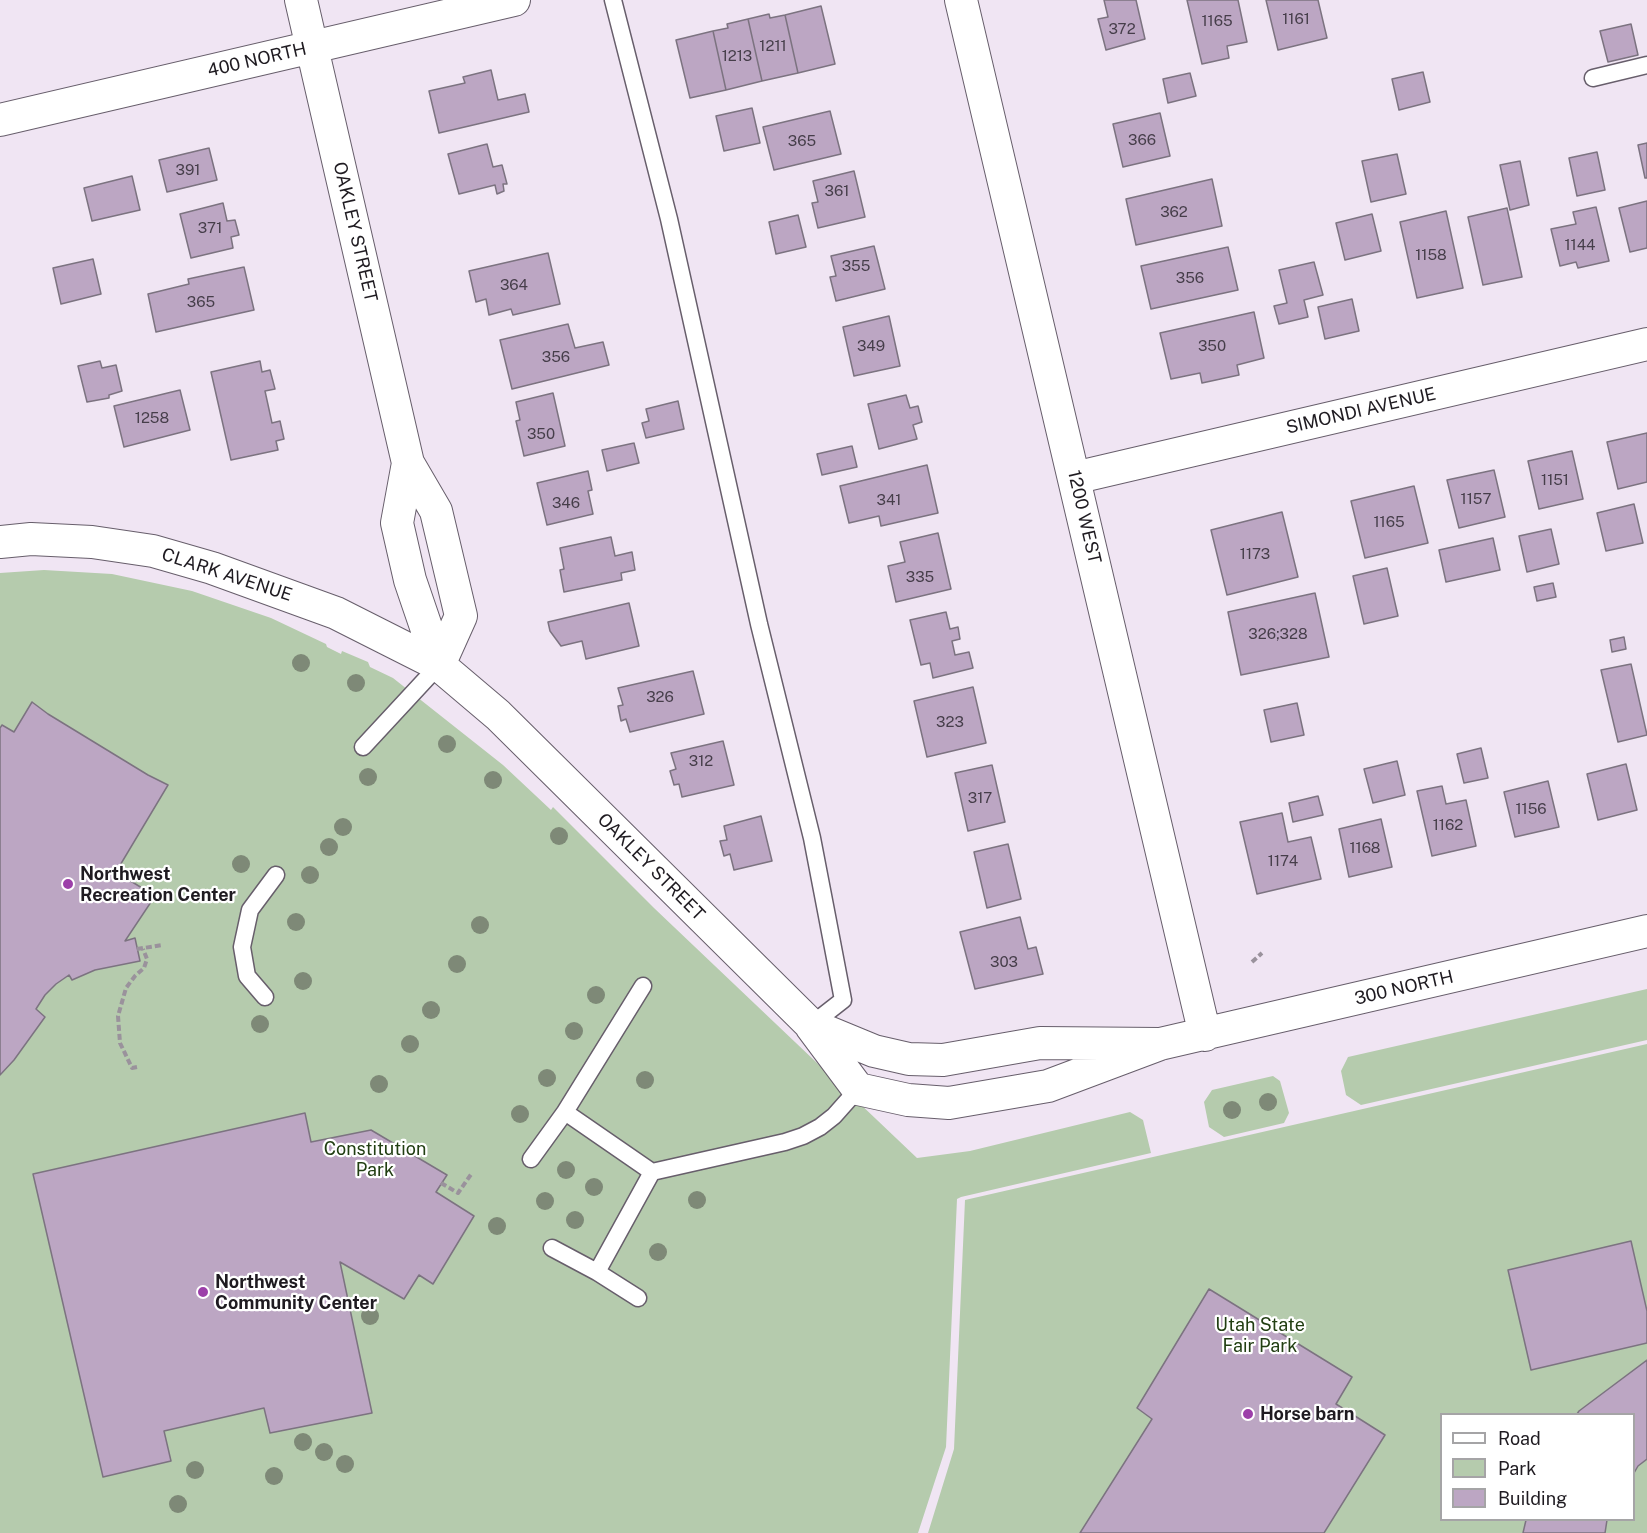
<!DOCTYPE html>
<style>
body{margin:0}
#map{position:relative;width:1647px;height:1533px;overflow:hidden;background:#f0e5f3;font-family:"Public Sans",sans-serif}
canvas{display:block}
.legend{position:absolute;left:1440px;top:1413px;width:195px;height:108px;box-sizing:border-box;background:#fff;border:2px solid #a5a4a6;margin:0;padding:8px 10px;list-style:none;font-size:18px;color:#1f1b21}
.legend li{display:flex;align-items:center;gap:12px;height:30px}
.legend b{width:30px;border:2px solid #a5a4a6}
</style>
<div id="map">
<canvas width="1647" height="1533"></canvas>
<ul class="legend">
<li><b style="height:8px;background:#fff"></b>Road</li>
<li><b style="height:16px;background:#b5cbad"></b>Park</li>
<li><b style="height:16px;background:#bca6c3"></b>Building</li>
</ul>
</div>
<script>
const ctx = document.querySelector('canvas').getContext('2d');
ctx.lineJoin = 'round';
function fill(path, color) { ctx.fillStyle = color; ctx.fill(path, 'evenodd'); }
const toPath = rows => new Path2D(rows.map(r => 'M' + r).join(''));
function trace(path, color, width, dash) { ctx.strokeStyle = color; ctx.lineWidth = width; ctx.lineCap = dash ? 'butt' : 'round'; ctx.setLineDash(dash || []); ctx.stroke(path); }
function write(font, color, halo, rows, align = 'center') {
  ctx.font = font + ' "Public Sans",sans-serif'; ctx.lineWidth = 4.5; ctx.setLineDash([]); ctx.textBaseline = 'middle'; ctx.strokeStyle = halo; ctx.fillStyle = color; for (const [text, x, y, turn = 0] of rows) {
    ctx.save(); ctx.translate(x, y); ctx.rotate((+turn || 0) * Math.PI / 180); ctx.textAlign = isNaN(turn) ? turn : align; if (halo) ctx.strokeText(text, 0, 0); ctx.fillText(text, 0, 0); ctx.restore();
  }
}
const green = toPath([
 [44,570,112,574,192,591,271,618,326,644,327,647,341,654,342,651,368,662,370,667,393,678,503,765,551,810,553,807,654,908,917,1158,970,1151,1130,1112,1143,1120,1151,1153,961,1197,957,1199,946,1447,918,1533,0,1533,0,573],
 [1647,989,1647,1040,1361,1105,1346,1095,1341,1071,1348,1057],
 [1647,1044,1647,1533,928,1533,954,1449,965,1200],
 [1442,1414,1634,1414,1634,1520,1442,1520],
 [1273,1076,1280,1081,1289,1113,1284,1123,1224,1137,1209,1127,1204,1102,1212,1090]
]);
const building = toPath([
 [1104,0,1136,0,1145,39,1106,50,1098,19,1108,17,1104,0],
 [1187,0,1238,0,1247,42,1227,46,1229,58,1202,64,1187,0],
 [1266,0,1318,0,1327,38,1278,50,1266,0],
 [821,6,835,64,798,73,785,15,821,6],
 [769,14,770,18,785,15,798,73,762,81,748,19,769,14],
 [748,19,762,81,726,90,713,31,728,28,727,24,748,19],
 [1631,24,1638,55,1608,62,1600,31,1631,24],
 [713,31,726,90,690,98,676,40,713,31],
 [491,70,498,100,525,94,529,112,439,133,429,91,465,83,463,77,491,70],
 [1423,72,1430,102,1399,110,1392,79,1423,72],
 [1190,73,1196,96,1168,103,1163,79,1190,73],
 [752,108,760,143,724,151,716,116,752,108],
 [830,111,841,154,774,170,763,127,830,111],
 [1160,113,1170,156,1123,167,1113,124,1160,113],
 [1647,143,1647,178,1645,178,1638,145,1647,143],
 [487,144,493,167,502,165,507,184,503,184,504,191,497,194,495,185,459,194,448,154,487,144],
 [209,148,217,180,167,192,159,160,209,148],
 [1597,152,1605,190,1577,196,1569,158,1597,152],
 [1397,154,1406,194,1371,202,1362,161,1397,154],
 [1520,161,1529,205,1510,210,1500,165,1520,161],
 [854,171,865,217,818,228,812,203,818,202,813,181,854,171],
 [132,176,140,210,92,221,84,188,132,176],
 [1212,179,1222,226,1136,245,1126,199,1212,179],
 [1647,201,1647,248,1630,252,1619,208,1647,201],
 [223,203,227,221,235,220,239,235,231,237,233,248,191,258,180,214,223,203],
 [1596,207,1609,261,1578,268,1576,262,1560,266,1551,229,1576,224,1573,212,1596,207],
 [1507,208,1522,277,1483,285,1468,217,1507,208],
 [1446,211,1463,288,1417,298,1400,222,1446,211],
 [1372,214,1381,251,1345,260,1336,223,1372,214],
 [798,215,806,247,776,254,769,222,798,215],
 [874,246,885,289,836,301,830,277,836,276,831,256,874,246],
 [1228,247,1238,290,1151,309,1141,266,1228,247],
 [548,253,560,304,513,315,511,309,489,315,486,299,476,302,469,271,548,253],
 [93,259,101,294,61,304,53,268,93,259],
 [1314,262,1323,295,1304,300,1308,317,1279,324,1274,306,1287,303,1279,270,1314,262],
 [244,267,254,310,156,332,148,294,189,284,188,279,244,267],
 [1352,299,1359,331,1325,339,1318,307,1352,299],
 [1254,312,1264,358,1237,365,1239,375,1202,383,1200,373,1171,379,1160,333,1254,312],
 [889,316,900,366,854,376,843,327,889,316],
 [568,324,575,348,603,342,609,365,512,389,500,340,568,324],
 [100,361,102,368,116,365,122,391,109,395,109,398,87,402,78,366,100,361],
 [260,361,262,372,270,370,275,389,265,391,272,423,280,421,284,439,276,441,278,450,231,460,211,372,260,361],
 [180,390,190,430,124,447,114,406,180,390],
 [553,393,565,446,524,456,516,421,520,420,516,402,553,393],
 [906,395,910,408,918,406,922,422,913,425,917,439,879,449,868,404,906,395],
 [678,401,684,429,646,438,642,423,649,421,646,409,678,401],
 [1647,433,1647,482,1618,489,1607,442,1647,433],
 [634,443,639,463,607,471,602,450,634,443],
 [852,446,857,467,822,475,817,454,852,446],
 [1572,451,1583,499,1539,509,1528,461,1572,451],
 [927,465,938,513,881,526,879,516,849,523,840,486,927,465],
 [1494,470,1505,517,1459,528,1447,480,1494,470],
 [588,471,592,490,588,491,593,514,547,525,537,483,588,471],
 [1414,486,1428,543,1365,558,1351,501,1414,486],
 [1634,504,1643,543,1606,551,1597,513,1634,504],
 [1282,512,1298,577,1227,595,1211,530,1282,512],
 [1551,529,1559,564,1527,572,1519,536,1551,529],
 [938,533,951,589,896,602,888,566,905,562,900,542,938,533],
 [611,537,615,556,632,552,635,570,621,573,622,580,564,592,560,570,564,569,560,548,611,537],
 [1493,538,1500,570,1446,582,1439,550,1493,538],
 [1387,568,1398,616,1364,624,1353,576,1387,568],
 [1553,583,1556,597,1537,601,1534,587,1553,583],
 [1315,593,1329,657,1241,675,1228,612,1315,593],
 [629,603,639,646,586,659,582,641,561,646,550,631,548,622,629,603],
 [946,612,950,629,958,627,960,639,952,641,955,655,969,652,973,668,933,678,930,663,921,665,910,620,946,612],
 [1624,637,1626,649,1612,652,1610,640,1624,637],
 [1631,664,1647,735,1618,742,1601,670,1631,664],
 [693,671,704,714,630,732,626,719,621,721,618,706,623,705,618,688,693,671],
 [973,687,986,743,927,757,914,701,973,687],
 [32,702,48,714,148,775,168,785,116,872,155,896,125,941,135,938,140,961,95,970,72,980,69,975,56,984,45,995,36,1009,45,1017,14,1060,0,1075,0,728,2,725,14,732,32,702],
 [1297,703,1304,735,1271,742,1264,710,1297,703],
 [723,741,734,785,682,797,679,784,674,785,670,771,676,769,671,753,723,741],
 [1481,748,1488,778,1464,783,1457,754,1481,748],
 [1397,761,1405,795,1373,803,1364,769,1397,761],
 [1626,764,1637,810,1598,820,1587,774,1626,764],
 [992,765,1005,822,968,831,955,773,992,765],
 [1548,781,1559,827,1515,837,1504,792,1548,781],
 [1442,786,1446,804,1466,800,1476,846,1432,856,1417,791,1442,786],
 [1318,796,1323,815,1293,822,1289,803,1318,796],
 [1282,813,1288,842,1311,837,1321,879,1257,894,1240,822,1282,813],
 [761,816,772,861,734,870,730,854,724,856,720,841,727,840,724,826,761,816],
 [1381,819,1392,867,1349,877,1339,829,1381,819],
 [1008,844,1021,899,987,908,974,852,1008,844],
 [1020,917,1028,949,1036,947,1043,974,975,989,960,932,1020,917],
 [305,1113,311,1142,371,1130,447,1175,436,1192,474,1216,433,1284,419,1275,404,1299,340,1262,372,1413,270,1433,264,1408,164,1431,171,1461,103,1477,33,1174,305,1113],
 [1631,1241,1647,1311,1647,1343,1531,1370,1508,1270,1631,1241],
 [1209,1289,1352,1377,1336,1404,1385,1435,1324,1533,1080,1533,1152,1419,1137,1408,1209,1289],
 [1647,1360,1647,1459,1638,1466,1634,1473,1634,1414,1577,1414,1579,1411,1647,1360],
 [1526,1520,1607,1520,1605,1533,1523,1533,1526,1520]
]);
const path = toPath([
 [137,949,163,945],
 [1252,962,1262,953],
 [137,1067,132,1068,120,1043,118,1016,126,988,135,976,144,968,147,959,143,949],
 [441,1183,458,1193,472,1173]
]);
const lane = toPath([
 [613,0,669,219,759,624,812,838,827,916,843,1000,811,1025],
 [1593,78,1647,65],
 [363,747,439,665],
 [265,997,247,976,242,947,250,910,276,875],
 [565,1112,652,1172,785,1142,803,1136,820,1127,834,1116,858,1089],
 [531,1159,565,1112,643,986],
 [552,1248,597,1272,638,1298],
 [597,1272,652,1172]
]);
const street = toPath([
 [301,0,408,463,436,511,461,616,439,665],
 [961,0,1205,1035],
 [0,120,514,0],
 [408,463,397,523,410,580,439,665,498,715,811,1025,874,1051,909,1059,943,1060,1040,1043,1160,1044],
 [1074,478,1647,344],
 [0,542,31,539,92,542,153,551,212,568,336,613,439,665],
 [811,1026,858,1089,908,1100,949,1103,1048,1086,1160,1044,1647,931]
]);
const trees = [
 [301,663],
 [356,683],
 [447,744],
 [368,777],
 [493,780],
 [343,827],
 [559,836],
 [329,847],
 [241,864],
 [310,875],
 [296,922],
 [480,925],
 [457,964],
 [303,981],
 [596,995],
 [431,1010],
 [260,1024],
 [574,1031],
 [410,1044],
 [547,1078],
 [645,1080],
 [379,1084],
 [1268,1102],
 [1232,1110],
 [520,1114],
 [566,1170],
 [594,1187],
 [697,1200],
 [545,1201],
 [575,1220],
 [497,1226],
 [658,1252],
 [370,1316],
 [303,1442],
 [324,1452],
 [345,1464],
 [195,1470],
 [274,1476],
 [178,1504]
];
const markers = [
 [68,884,6,"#9c3fa9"],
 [203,1292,6,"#9c3fa9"],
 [1248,1414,6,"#9c3fa9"]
];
const numberNames = [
 ["1161",1296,19],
 ["1165",1217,21],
 ["372",1122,29],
 ["1211",773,46],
 ["1213",737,56],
 ["366",1142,140],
 ["365",802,141],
 ["391",188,170],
 ["361",837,191],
 ["362",1174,212],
 ["371",210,228],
 ["1144",1580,245],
 ["1158",1431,255],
 ["355",856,266],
 ["356",1190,278],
 ["364",514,285],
 ["365",201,302],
 ["349",871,346],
 ["350",1212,346],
 ["356",556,357],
 ["1258",152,418],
 ["350",541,434],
 ["1151",1555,480],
 ["1157",1476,499],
 ["341",889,500],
 ["346",566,503],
 ["1165",1389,522],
 ["1173",1255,554],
 ["335",920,577],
 ["326;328",1278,634],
 ["326",660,697],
 ["323",950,722],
 ["312",701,761],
 ["317",980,798],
 ["1156",1531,809],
 ["1162",1448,825],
 ["1168",1365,848],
 ["1174",1283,861],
 ["303",1004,962]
];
const streetNames = [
 ["400 NORTH",257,60,-13],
 ["OAKLEY STREET",355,232,77],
 ["SIMONDI AVENUE",1361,411,-13],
 ["1200 WEST",1084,517,77],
 ["CLARK AVENUE",227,575,18],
 ["OAKLEY STREET",651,867,45],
 ["300 NORTH",1404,988,-13]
];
const poiNames = [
 ["Northwest",80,874],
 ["Recreation Center",80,895],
 ["Northwest",215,1282],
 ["Community Center",215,1303],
 ["Horse barn",1260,1414]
];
const parkNames = [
 ["Constitution",375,1149],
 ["Park",375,1170],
 ["Utah State",1260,1325],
 ["Fair Park",1260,1346]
];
fill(green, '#b5cbad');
fill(building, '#bca6c3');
trace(building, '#7c7380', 1.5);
trace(lane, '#675e6b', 19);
trace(street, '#675e6b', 34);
trace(path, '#9a929c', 4, [6, 3]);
trace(lane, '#fff', 16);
trace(street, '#fff', 32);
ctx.fillStyle = '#7e8977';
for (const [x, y] of trees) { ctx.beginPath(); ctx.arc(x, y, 9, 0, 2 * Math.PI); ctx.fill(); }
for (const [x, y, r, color] of markers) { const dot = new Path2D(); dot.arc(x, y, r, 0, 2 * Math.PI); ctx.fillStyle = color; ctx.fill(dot); trace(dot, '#fff', 2); }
write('15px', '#463e4a', null, numberNames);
write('18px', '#1f1b21', '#fff', streetNames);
write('bold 18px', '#1f1b21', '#fff', poiNames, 'left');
write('18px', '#213e12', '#fff', parkNames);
</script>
